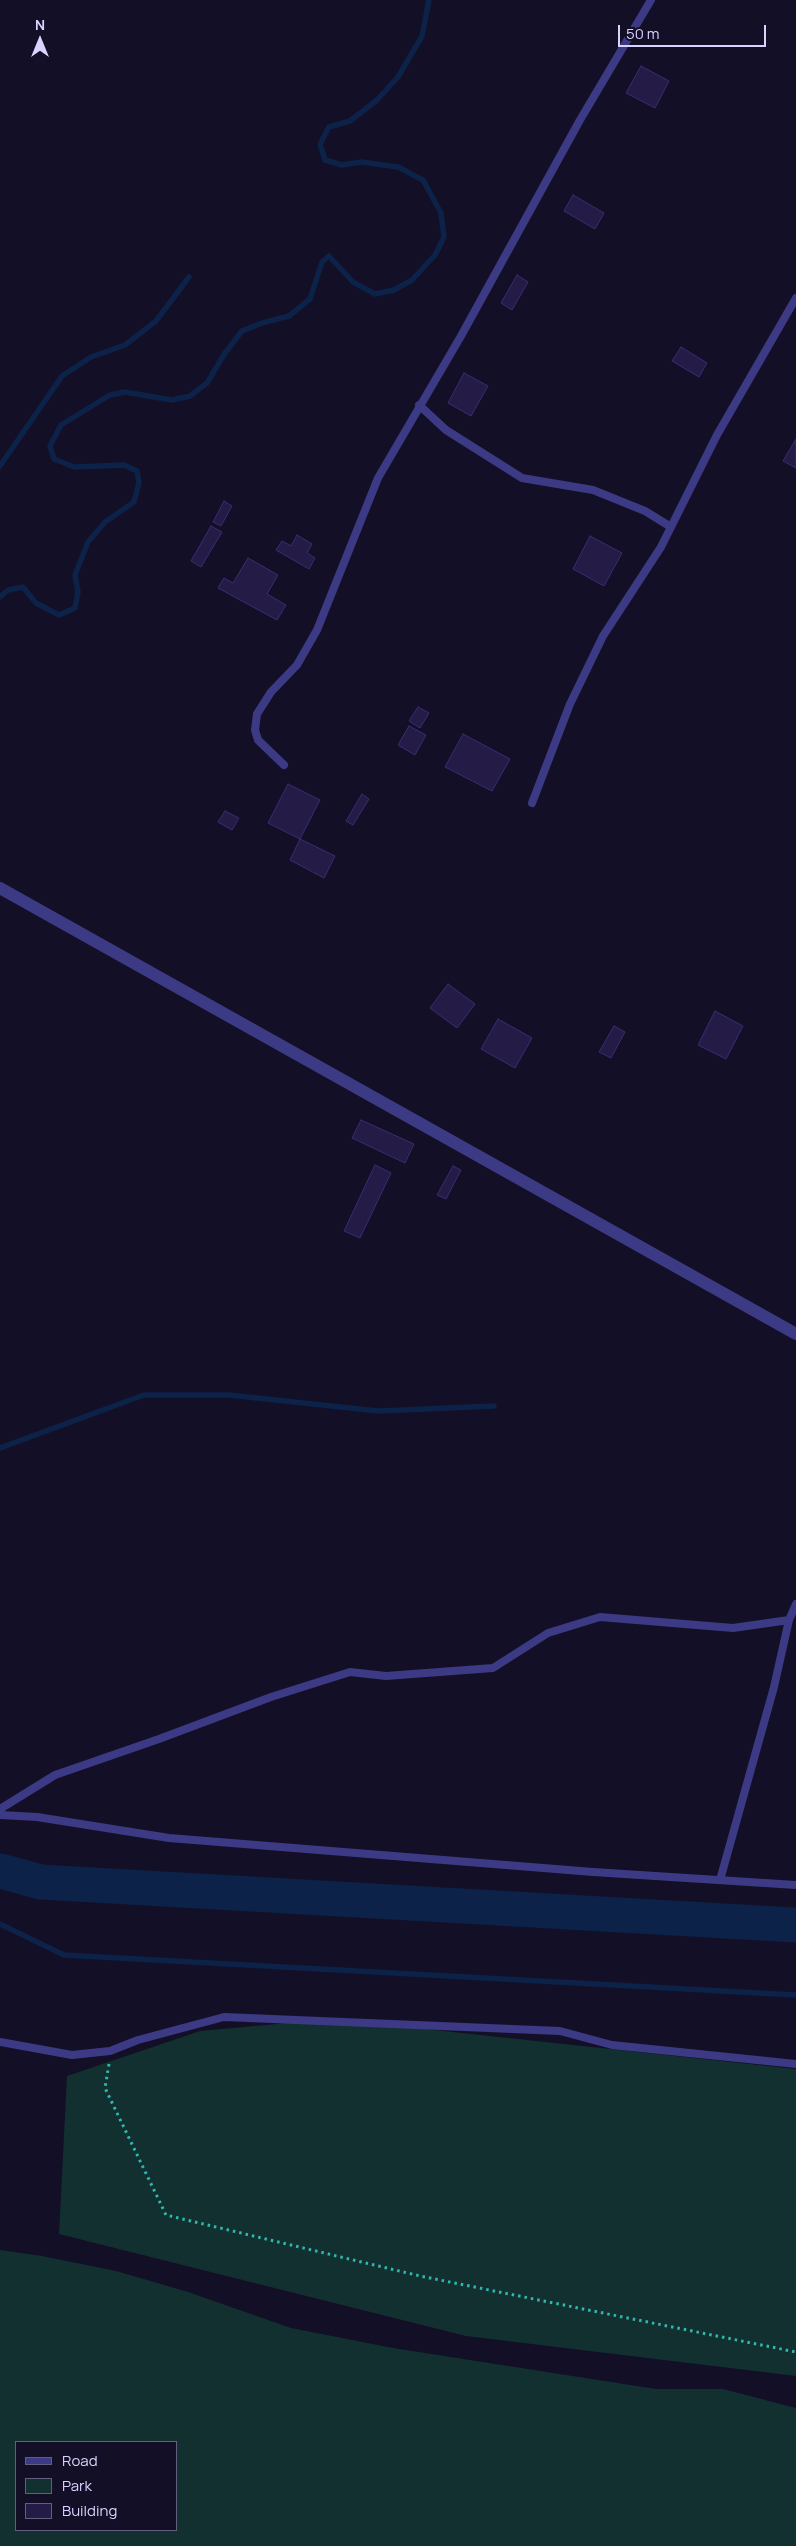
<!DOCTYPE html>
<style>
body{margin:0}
#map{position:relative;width:796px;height:2546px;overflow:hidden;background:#130f26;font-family:Manrope,sans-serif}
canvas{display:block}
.legend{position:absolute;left:15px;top:2441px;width:162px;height:90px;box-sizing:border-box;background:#130f26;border:1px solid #625e7d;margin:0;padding:6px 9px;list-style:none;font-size:15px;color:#d9d4ff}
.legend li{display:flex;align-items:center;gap:10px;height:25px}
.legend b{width:25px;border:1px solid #625e7d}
.north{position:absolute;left:15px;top:15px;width:50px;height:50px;-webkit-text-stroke:4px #130f26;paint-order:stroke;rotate:0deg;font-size:14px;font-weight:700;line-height:20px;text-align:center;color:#d9d4ff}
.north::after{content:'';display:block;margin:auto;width:18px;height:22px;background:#d9d4ff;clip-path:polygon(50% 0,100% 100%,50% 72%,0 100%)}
.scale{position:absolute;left:618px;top:25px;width:148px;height:22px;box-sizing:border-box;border:2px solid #d9d4ff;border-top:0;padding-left:6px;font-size:15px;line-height:18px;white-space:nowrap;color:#d9d4ff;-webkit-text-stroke:4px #130f26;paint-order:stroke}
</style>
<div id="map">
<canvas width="796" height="2546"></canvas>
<ul class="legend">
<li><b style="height:6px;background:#3d3a85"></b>Road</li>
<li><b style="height:14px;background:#12302f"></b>Park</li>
<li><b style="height:14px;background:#241b47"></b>Building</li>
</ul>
<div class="north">N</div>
<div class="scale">50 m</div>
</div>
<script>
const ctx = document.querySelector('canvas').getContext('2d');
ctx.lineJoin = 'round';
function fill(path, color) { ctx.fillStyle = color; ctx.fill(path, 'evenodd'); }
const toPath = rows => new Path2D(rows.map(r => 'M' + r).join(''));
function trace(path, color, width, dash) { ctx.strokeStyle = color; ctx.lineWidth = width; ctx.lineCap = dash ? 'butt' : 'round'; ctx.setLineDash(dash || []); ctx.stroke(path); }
const green = toPath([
 [332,2019,796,2069,796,2376,466,2336,59,2234,67,2076,200,2031],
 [0,2250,42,2256,116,2271,188,2292,291,2328,393,2348,656,2389,723,2389,796,2408,796,2546,0,2546],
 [176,2442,176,2530,16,2530,16,2442]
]);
const stream = toPath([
 [0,466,62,376,91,357,125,345,156,321,189,277],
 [0,597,8,590,23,587,36,603,59,615,75,608,78,592,75,575,88,542,105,522,134,502,139,483,137,471,124,465,74,467,54,459,50,446,61,425,110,395,125,392,172,400,190,396,207,383,225,353,242,331,262,323,289,316,310,299,322,262,329,256,353,282,375,294,394,290,412,280,435,255,444,237,441,213,423,180,398,167,361,162,342,165,325,160,320,144,329,127,350,121,377,100,398,77,422,36,429,0],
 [0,1448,144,1395,229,1395,378,1411,494,1406],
 [0,1924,64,1955,796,1995]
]);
const river = toPath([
 [0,1871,41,1882,796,1925]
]);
const building = toPath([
 [641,66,669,81,655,108,626,93,641,66],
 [573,195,604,213,595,229,564,211,573,195],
 [517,275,528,282,512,310,501,303,517,275],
 [681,347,707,363,699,377,672,361,681,347],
 [464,373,488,386,471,416,448,403,464,373],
 [796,439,796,468,783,461,796,439],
 [224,501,232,506,221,526,213,522,224,501],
 [211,526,222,532,201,567,191,561,211,526],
 [297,535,312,544,307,553,315,558,309,569,276,550,282,541,291,546,297,535],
 [590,536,622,553,604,586,573,569,590,536],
 [248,558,278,575,267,594,286,605,277,620,218,588,224,578,233,583,248,558],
 [418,707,429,713,420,728,409,721,418,707],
 [409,726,426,735,415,755,398,745,409,726],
 [463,734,510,759,492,791,445,767,463,734],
 [288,784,320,800,300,839,268,823,288,784],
 [362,794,369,799,353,825,346,821,362,794],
 [225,811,239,818,232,830,218,822,225,811],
 [300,839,335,856,324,878,290,860,300,839],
 [448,984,475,1004,457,1028,430,1008,448,984],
 [715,1011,743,1026,726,1059,698,1045,715,1011],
 [498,1019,532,1038,515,1068,481,1049,498,1019],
 [614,1026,625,1032,611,1058,599,1052,614,1026],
 [361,1120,414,1144,405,1163,352,1138,361,1120],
 [375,1165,391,1173,360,1238,344,1231,375,1165],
 [453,1166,461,1170,446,1199,437,1195,453,1166]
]);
const path = toPath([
 [109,2064,105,2088,166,2215,420,2276,796,2352]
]);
const service = toPath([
 [419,405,446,430,522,478,593,490,645,511,671,527],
 [284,765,258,740,255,730,257,714,271,692,297,665,317,630,378,478,461,336,580,120,651,0],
 [532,803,570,704,603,636,661,547,717,435,796,298],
 [0,1809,55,1775,159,1739,271,1697,350,1672,386,1676,493,1668,548,1633,600,1617,733,1628,789,1620],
 [0,1815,37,1817,169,1838,593,1872,796,1885],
 [720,1880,774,1687,789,1620,796,1604],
 [0,2042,72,2055,110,2051,138,2040,224,2017,560,2031,612,2045,796,2064]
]);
const minor = toPath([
 [0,888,796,1334]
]);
fill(green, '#12302f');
trace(stream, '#0c2248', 5.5);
trace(river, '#0c2248', 35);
fill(building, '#241b47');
trace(building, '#3b2d73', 1);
trace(path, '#2fb8b0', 3, [2.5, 4]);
trace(service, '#3d3a85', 8);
trace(minor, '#3d3a85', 12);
</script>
